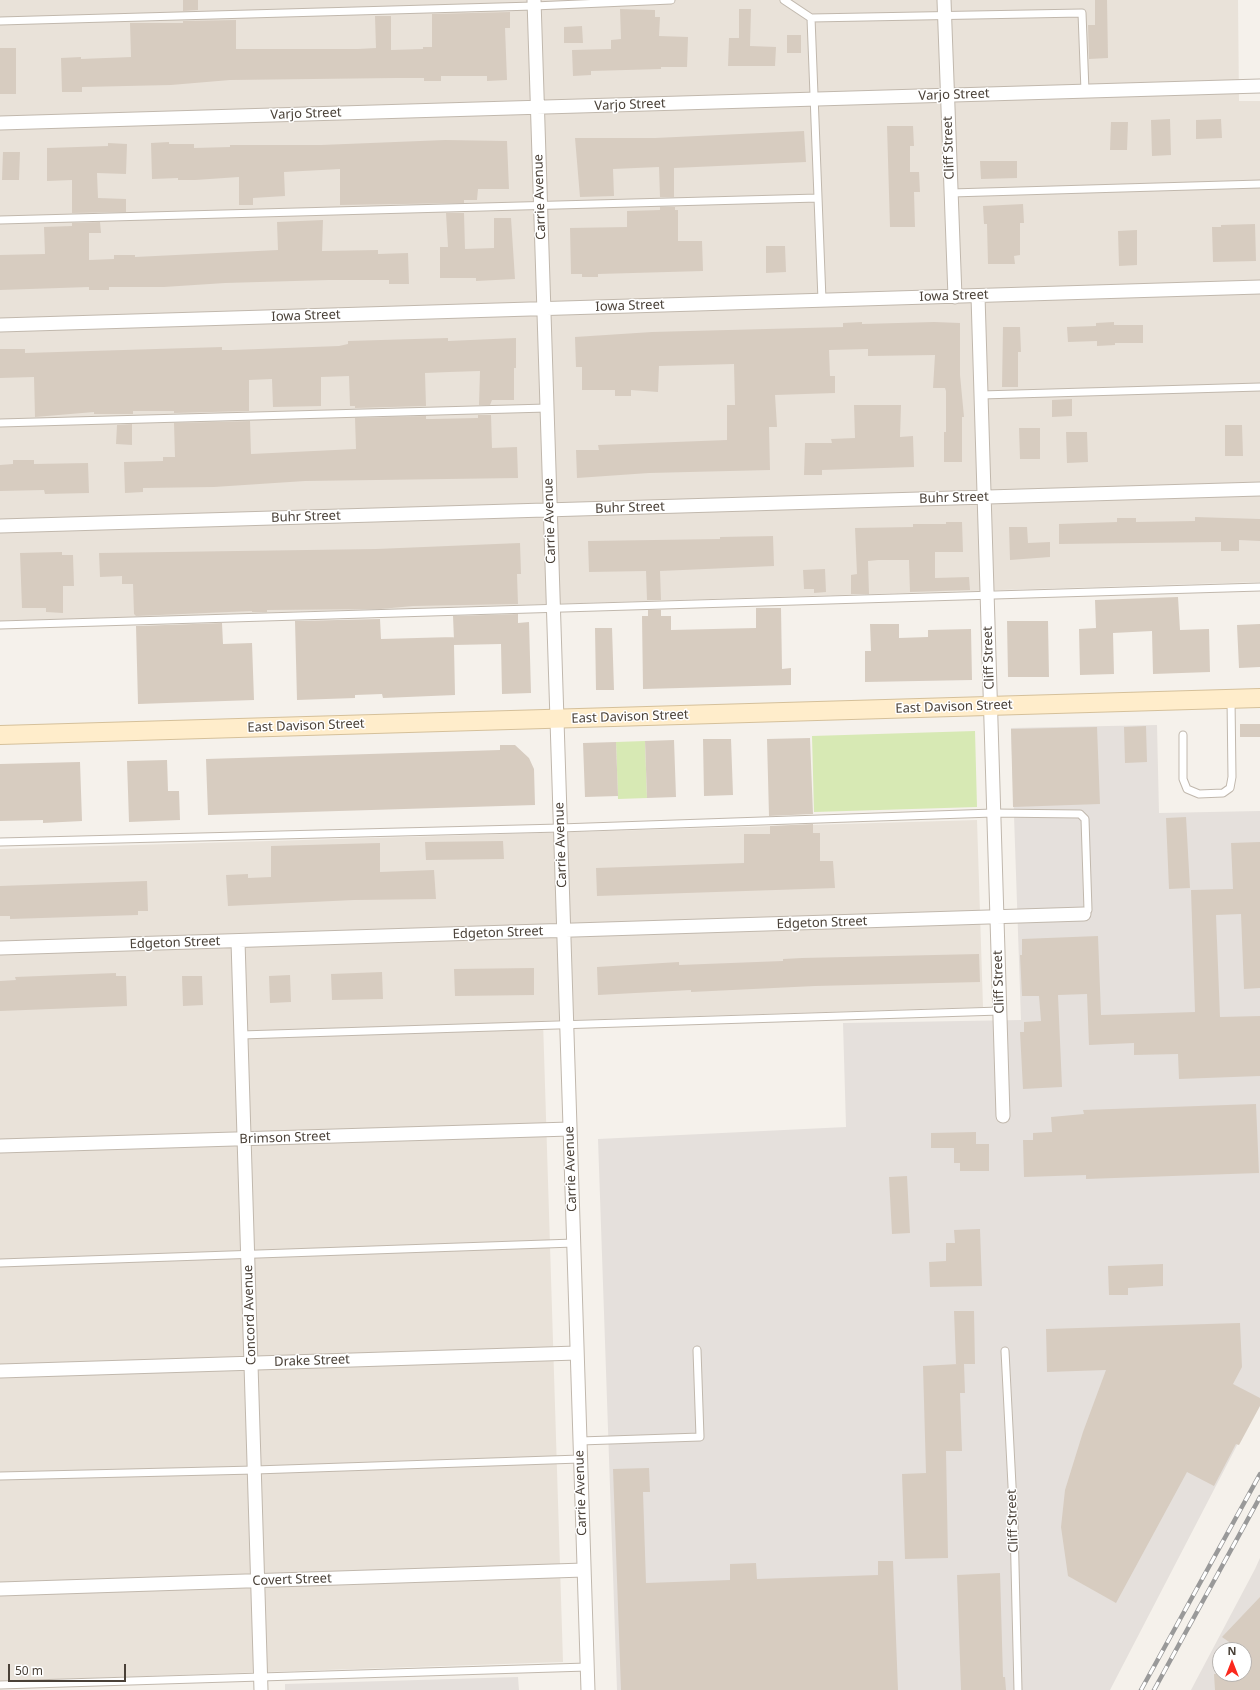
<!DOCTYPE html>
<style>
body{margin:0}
#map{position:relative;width:1260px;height:1690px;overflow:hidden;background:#f5f1eb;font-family:"Noto Sans",sans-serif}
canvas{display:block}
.north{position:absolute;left:1212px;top:1642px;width:40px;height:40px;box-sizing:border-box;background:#fff;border:1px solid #b7b3af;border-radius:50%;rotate:0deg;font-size:11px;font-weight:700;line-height:16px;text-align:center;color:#4a4138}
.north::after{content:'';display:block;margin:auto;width:14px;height:18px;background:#fb281d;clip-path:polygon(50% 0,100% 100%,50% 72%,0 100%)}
.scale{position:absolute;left:8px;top:1664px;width:118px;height:18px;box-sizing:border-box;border:2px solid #4a4138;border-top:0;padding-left:5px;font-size:12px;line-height:14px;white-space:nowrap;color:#4a4138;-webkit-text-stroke:3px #fff;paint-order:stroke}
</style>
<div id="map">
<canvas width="1260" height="1690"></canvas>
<div class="north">N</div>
<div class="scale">50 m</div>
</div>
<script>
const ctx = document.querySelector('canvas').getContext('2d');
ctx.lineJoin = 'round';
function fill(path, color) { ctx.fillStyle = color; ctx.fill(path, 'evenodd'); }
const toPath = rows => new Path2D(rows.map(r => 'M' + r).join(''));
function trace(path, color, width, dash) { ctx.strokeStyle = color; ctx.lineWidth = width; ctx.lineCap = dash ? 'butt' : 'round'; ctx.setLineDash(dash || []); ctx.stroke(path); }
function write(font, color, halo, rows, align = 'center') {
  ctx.font = font + ' "Noto Sans",sans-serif'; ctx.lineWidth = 3; ctx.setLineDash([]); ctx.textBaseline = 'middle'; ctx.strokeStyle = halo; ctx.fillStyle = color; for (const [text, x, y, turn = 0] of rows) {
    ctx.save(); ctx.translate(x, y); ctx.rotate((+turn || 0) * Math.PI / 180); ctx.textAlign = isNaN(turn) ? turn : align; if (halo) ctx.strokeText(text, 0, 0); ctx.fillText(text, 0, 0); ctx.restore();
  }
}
const residential = toPath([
 [0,0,1238,0,1239,101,1260,101,1260,582,0,621],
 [977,820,983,1007,543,1021,563,1662,0,1681,0,849]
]);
const industrial = toPath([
 [1157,725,1159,813,1260,811,1260,1401,1110,1690,617,1690,598,1139,846,1127,843,1023,1021,1020,1011,728],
 [1260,1558,1260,1690,1191,1690,1255,1569],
 [1220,1650,1244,1650,1244,1674,1220,1674],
 [518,1677,519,1690,285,1690,285,1684]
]);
const green = toPath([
 [975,731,977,807,814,812,812,736],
 [645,741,647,798,618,799,616,742]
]);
const building = toPath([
 [183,0,198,0,198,10,183,11],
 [1095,0,1107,0,1108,58,1089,59,1088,25,1095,25],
 [620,9,655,10,655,17,660,17,659,36,688,37,687,67,661,67,661,69,591,71,591,75,573,76,572,50,611,49,611,40,621,39],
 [739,9,751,9,750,46,776,47,775,66,728,66,729,38,739,38],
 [510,12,510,28,505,28,507,80,487,81,487,76,441,76,441,81,424,81,424,78,396,78,230,80,171,85,82,87,82,92,62,92,61,58,81,57,81,59,131,57,130,23,183,23,183,21,236,20,236,49,358,49,376,48,375,16,391,16,391,50,423,49,423,47,432,47,432,14],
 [582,26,583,43,564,43,564,27],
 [787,35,801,35,801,53,787,53],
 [0,48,16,48,16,94,0,94],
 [1170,119,1171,155,1152,156,1151,120],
 [1221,119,1222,138,1196,139,1196,120],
 [1111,122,1128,122,1127,150,1110,150],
 [887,126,913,126,914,146,910,146,910,172,919,172,920,192,914,192,915,227,890,227],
 [804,131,806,162,674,168,674,197,660,197,659,167,613,169,614,196,580,197,575,138,655,138],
 [445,140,507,141,509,189,478,189,477,200,464,200,464,203,340,205,340,169,284,172,285,196,253,198,253,205,239,205,239,177,195,180,178,180,178,178,152,179,151,143,169,142,169,144,194,144,194,148,230,147,230,145,321,145],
 [108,143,127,144,126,174,97,173,98,198,126,199,126,212,72,213,72,180,47,181,47,148,108,146],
 [3,152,20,152,19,180,2,180],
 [980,161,1017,161,1017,178,981,179],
 [1023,204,1024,223,1020,223,1020,255,1014,256,1015,264,988,264,987,224,984,224,983,206],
 [660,207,675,207,675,210,678,210,678,241,702,241,703,271,598,274,598,277,582,277,582,274,571,274,570,228,627,227,627,211,660,210],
 [446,213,464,213,465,249,494,248,494,218,511,218,515,279,476,281,476,278,440,278,440,247,448,247],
 [323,220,322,251,378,250,378,254,408,253,409,284,389,284,389,280,329,280,225,283,164,287,109,287,109,290,89,290,89,287,0,290,0,255,45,254,44,227,72,226,72,223,100,222,101,233,89,233,89,260,114,259,114,255,135,255,135,257,278,250,277,222],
 [1255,224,1256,261,1213,262,1212,227,1221,227,1221,225],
 [1137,230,1137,265,1119,266,1118,231],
 [766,246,785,246,786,272,766,273],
 [862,322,862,324,934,322,960,323,960,375,964,417,962,417,962,462,944,462,944,432,946,432,946,391,945,388,933,388,935,355,868,356,868,349,829,350,830,376,835,376,835,393,775,395,777,427,769,427,770,470,649,473,577,478,576,450,599,450,598,445,727,440,727,405,735,405,734,364,659,366,658,392,631,390,631,396,615,396,615,390,582,390,582,367,576,367,575,337,652,332,843,327,843,323],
 [1114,322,1114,325,1143,325,1143,343,1115,343,1115,345,1097,346,1097,341,1068,342,1067,327,1096,326,1096,323],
 [1003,327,1020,327,1021,352,1018,352,1018,387,1002,387],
 [448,338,448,341,516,338,516,368,514,368,514,400,492,400,490,405,479,405,480,371,449,372,425,373,426,406,355,408,355,406,350,406,349,376,321,377,321,406,273,407,272,379,249,380,249,411,174,413,174,411,133,411,133,414,94,414,94,412,35,417,34,377,0,378,0,349,25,349,25,353,222,347,222,350,232,350,339,346,348,344,348,341],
 [1072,399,1072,416,1052,417,1052,400],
 [854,405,901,405,900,437,913,436,914,467,822,470,822,475,804,475,805,443,832,443,831,439,855,438],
 [478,415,491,415,492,448,517,447,518,478,305,481,214,487,143,488,143,492,125,493,124,462,163,461,163,457,175,457,174,423,250,421,251,454,356,449,355,418,426,416,426,419,432,419,478,418],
 [132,424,132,445,116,444,117,425],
 [1225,425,1242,425,1243,456,1225,456],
 [1019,428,1040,428,1040,459,1020,459],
 [1066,432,1087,432,1088,462,1067,463],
 [13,460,34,460,34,464,88,463,89,493,45,494,44,490,0,491,0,465,13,464],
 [1195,517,1260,519,1260,541,1239,540,1239,551,1221,551,1221,542,1059,544,1059,524,1117,522,1117,518,1136,518,1136,522,1195,521],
 [946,522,962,522,963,552,935,552,935,578,969,577,970,590,910,592,909,560,878,560,868,561,869,594,851,594,851,575,857,574,855,528,913,527,913,524,946,524],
 [1009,527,1027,527,1028,543,1050,542,1050,557,1010,560],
 [773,536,774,566,660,571,661,600,647,600,646,571,589,572,588,541,720,539,720,537],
 [520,543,521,574,517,574,518,604,413,606,380,609,267,610,267,612,252,612,252,611,136,616,134,614,133,584,122,584,122,576,100,577,99,553,376,549],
 [62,552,62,555,73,555,74,586,63,586,63,613,46,612,46,608,22,608,20,553],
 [825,569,826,592,814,593,814,589,804,589,803,570],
 [1178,597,1180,630,1209,629,1210,672,1153,674,1152,631,1113,633,1114,674,1080,675,1079,629,1096,628,1095,600],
 [756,608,781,608,782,669,791,668,791,685,643,689,642,616,648,616,648,610,661,610,661,616,671,616,671,630,756,628],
 [518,614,518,623,529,622,531,693,502,694,501,644,454,645,455,695,383,698,382,694,355,695,355,698,297,700,295,621,380,619,381,639,454,637,454,640,453,616],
 [1007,621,1048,621,1049,677,1008,677],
 [222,623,223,644,252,643,254,700,138,704,136,626],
 [870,624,899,624,899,638,928,637,928,630,971,629,972,680,865,682,865,651,871,651],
 [1260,624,1260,667,1239,668,1237,625],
 [595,628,612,628,614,690,596,690],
 [1240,724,1260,724,1260,737,1240,737],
 [1146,726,1147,762,1125,763,1124,727],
 [1097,727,1100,804,1013,807,1011,729],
 [810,738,813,814,769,816,767,739],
 [703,739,731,739,733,795,704,796],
 [674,740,676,797,647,798,645,741],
 [616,742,618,796,585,797,583,743],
 [500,745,515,745,529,758,534,769,535,805,208,815,206,759,500,750],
 [167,760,168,791,179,791,180,820,129,822,127,761],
 [80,762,82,821,43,823,43,820,0,821,0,764],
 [1186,817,1190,888,1169,889,1166,818],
 [813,824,813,833,820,833,820,861,833,861,835,888,597,896,596,868,744,863,744,834,770,834,770,826],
 [503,841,504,859,426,860,425,842],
 [1260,842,1260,988,1244,989,1241,914,1216,915,1220,1017,1260,1016,1260,1076,1179,1079,1178,1054,1134,1055,1134,1043,1089,1045,1087,994,1058,995,1062,1087,1023,1089,1020,1032,1024,1032,1024,1022,1041,1021,1039,996,1022,996,1020,955,1022,955,1022,939,1098,936,1101,1015,1195,1012,1191,890,1233,889,1231,843],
 [380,843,380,872,434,870,436,899,354,900,228,906,226,875,248,874,248,878,271,877,271,846],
 [147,881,148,911,138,911,138,915,10,919,10,916,0,916,0,886],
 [979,954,980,982,815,986,691,992,691,990,598,995,597,967,679,962,679,965,783,961,783,959,802,958],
 [534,968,534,995,455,996,454,969],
 [382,972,383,999,332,1000,331,974],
 [116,973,116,976,126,976,127,1006,0,1011,0,981,16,980,15,977],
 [290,975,291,1002,270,1003,269,976],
 [182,976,202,976,203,1005,183,1006],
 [1256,1104,1259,1173,1086,1179,1086,1175,1024,1177,1023,1140,1033,1140,1033,1133,1052,1132,1051,1117,1084,1114,1083,1110],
 [976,1132,976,1144,989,1144,989,1171,960,1171,960,1163,954,1163,954,1148,931,1148,931,1133],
 [907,1176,910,1233,892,1234,889,1177],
 [980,1229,982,1286,930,1287,929,1262,946,1261,946,1243,955,1243,954,1230],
 [1163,1264,1163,1286,1128,1288,1128,1295,1109,1295,1108,1266],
 [954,1311,974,1311,975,1364,964,1364,965,1393,960,1393,962,1451,946,1451,948,1558,905,1559,902,1474,926,1473,923,1366,958,1364,956,1364],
 [1240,1323,1242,1367,1233,1384,1260,1398,1260,1406,1239,1445,1236,1444,1214,1486,1187,1472,1116,1603,1068,1576,1061,1527,1065,1490,1083,1432,1106,1370,1047,1372,1046,1329],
 [649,1468,650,1492,643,1492,646,1583,730,1580,730,1564,756,1563,757,1579,878,1575,878,1561,893,1561,898,1690,621,1690,613,1469],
 [1000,1573,1003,1677,1005,1677,1006,1690,961,1690,957,1575],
 [1260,1597,1260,1690,1215,1690,1214,1674,1244,1674,1244,1650,1228,1650,1232,1644,1222,1637]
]);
const service = toPath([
 [784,0,811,18,1082,13,1085,91],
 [811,18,822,300],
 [0,21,534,6,671,0],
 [951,193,1260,184],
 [0,220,818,198],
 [981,395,1260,387],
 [0,423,547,408],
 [0,625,1260,587],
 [1183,735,1183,779,1187,789,1199,794,1223,793,1230,788,1232,777,1231,699],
 [0,842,560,828,993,813,1080,814,1085,819,1088,910,1084,914],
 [241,1035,1000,1011],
 [0,1263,574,1243],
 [1005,1351,1014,1524,1018,1690],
 [580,1441,700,1437,697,1350],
 [0,1476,255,1470,580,1459],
 [0,1685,587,1667]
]);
const minor = toPath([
 [534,0,588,1690],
 [944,0,955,297],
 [0,123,1260,86],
 [978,296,1003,1116],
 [0,325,1260,287],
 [0,526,1260,489],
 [238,941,261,1690],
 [0,948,1084,914],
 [0,1146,570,1129],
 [0,1371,577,1353],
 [0,1589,584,1570]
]);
const secondary = toPath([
 [0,735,1260,698]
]);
const rail = toPath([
 [1141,1690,1260,1474],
 [1154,1690,1260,1497]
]);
const streetNames = [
 ["Varjo Street",954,95,-2],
 ["Varjo Street",630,105,-2],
 ["Varjo Street",306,114,-2],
 ["Cliff Street",949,148,-92],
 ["Carrie Avenue",540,197,-92],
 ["Iowa Street",954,296,-2],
 ["Iowa Street",630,306,-2],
 ["Iowa Street",306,316,-2],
 ["Buhr Street",954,498,-2],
 ["Buhr Street",630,508,-2],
 ["Buhr Street",306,517,-2],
 ["Carrie Avenue",550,521,-92],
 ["Cliff Street",989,658,-92],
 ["East Davison Street",954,707,-2],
 ["East Davison Street",630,717,-2],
 ["East Davison Street",306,726,-2],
 ["Carrie Avenue",561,845,-92],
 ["Edgeton Street",822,923,-2],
 ["Edgeton Street",498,933,-2],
 ["Edgeton Street",175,943,-2],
 ["Cliff Street",999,982,-92],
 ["Brimson Street",285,1138,-2],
 ["Carrie Avenue",571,1169,-92],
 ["Concord Avenue",250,1315,-92],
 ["Drake Street",312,1361,-2],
 ["Carrie Avenue",581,1493,-92],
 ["Cliff Street",1013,1521,-92],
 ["Covert Street",292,1580,-2]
];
fill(residential, '#e9e2d9');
fill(industrial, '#e5e0dc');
fill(green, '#d7e9b4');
fill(building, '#d7ccc0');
trace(service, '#c1b8ad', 9);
trace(minor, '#c1b8ad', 15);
trace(secondary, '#d5c09a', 20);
trace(service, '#fff', 7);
trace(minor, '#fff', 13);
trace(secondary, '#ffedcb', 18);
trace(rail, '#999', 4.5);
trace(rail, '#fff', 3, [9]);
write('13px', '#4a4138', '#fff', streetNames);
</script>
